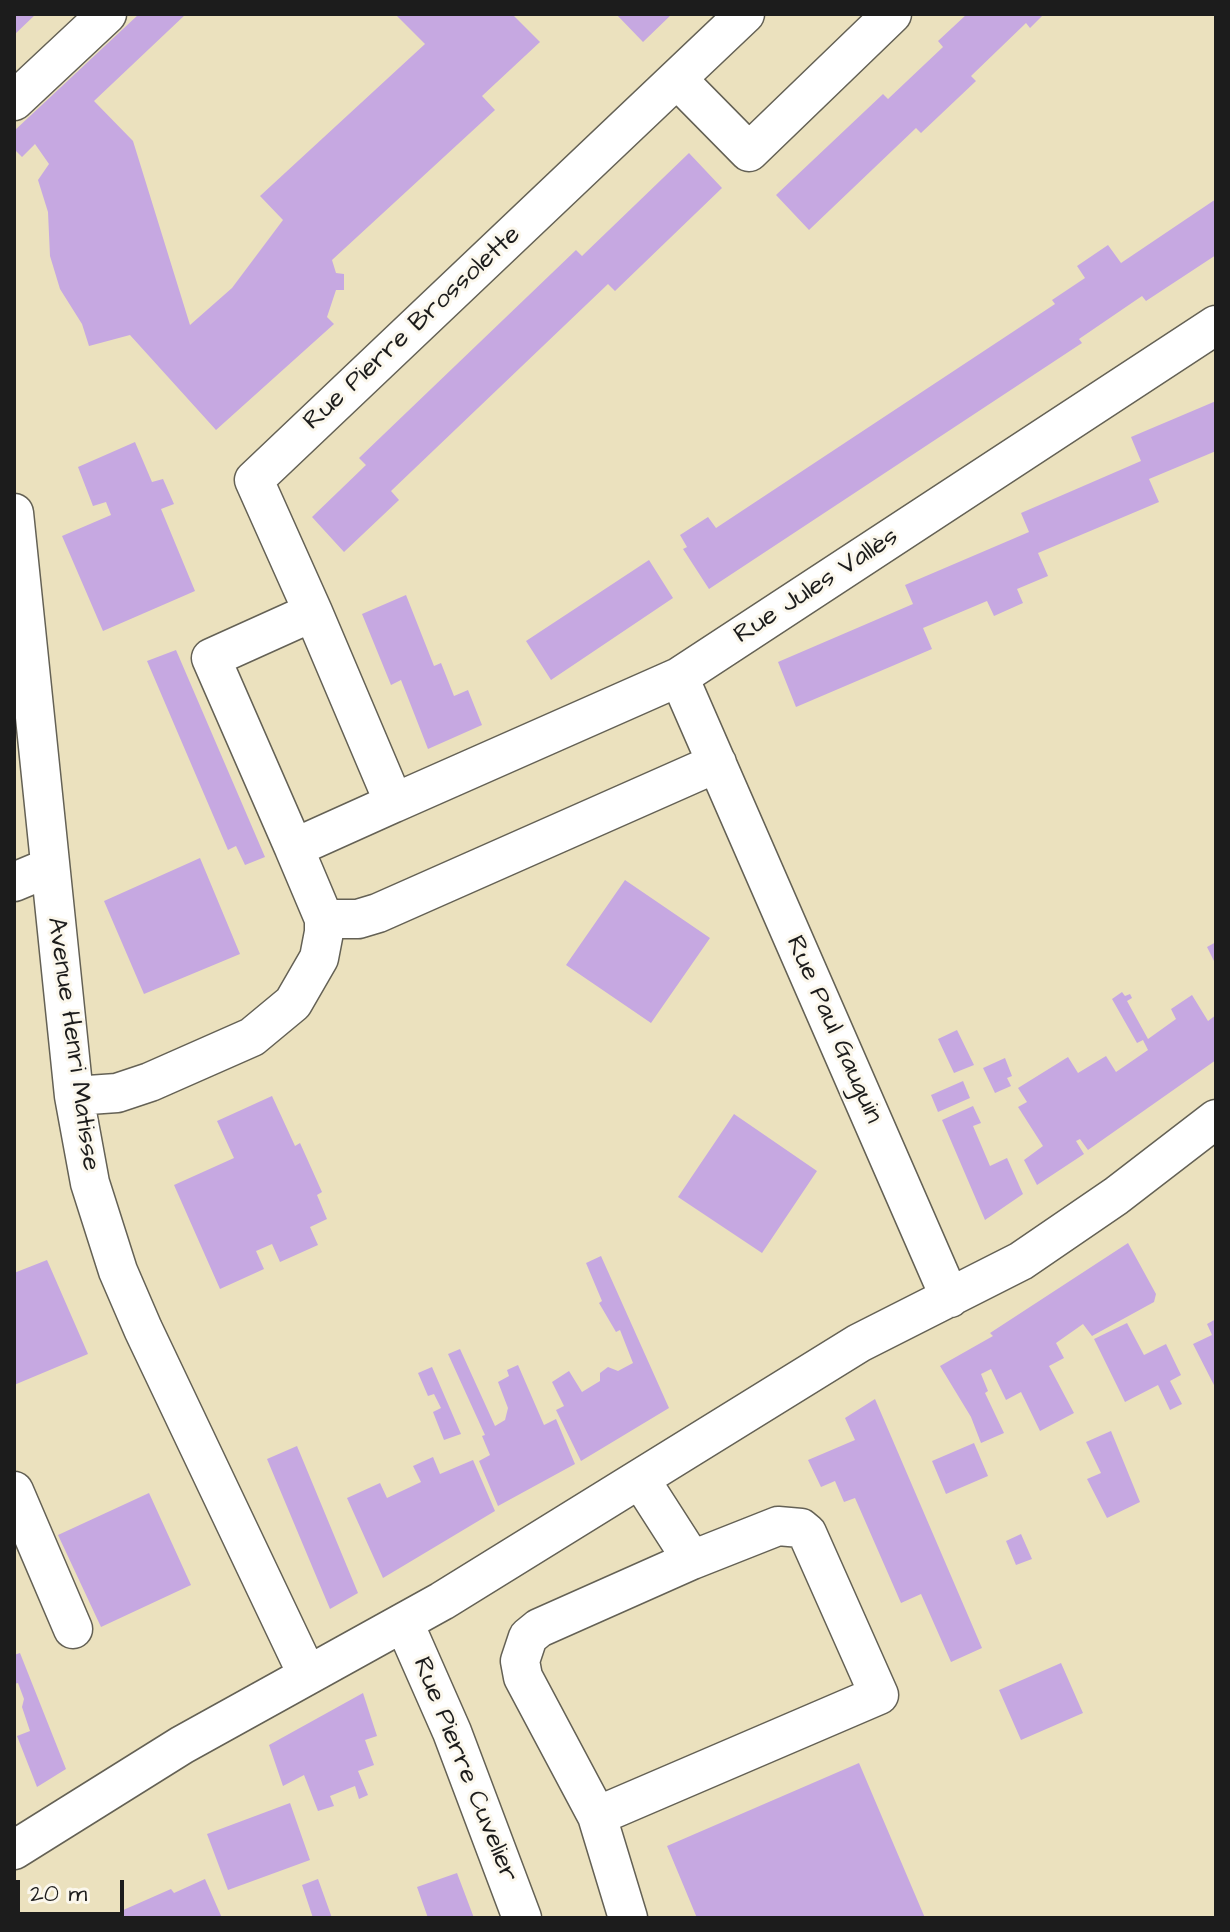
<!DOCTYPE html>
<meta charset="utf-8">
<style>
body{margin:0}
#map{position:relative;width:1230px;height:1932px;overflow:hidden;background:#ebe1be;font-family:"Architects Daughter",sans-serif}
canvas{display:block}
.frame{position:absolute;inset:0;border:16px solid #1c1c1c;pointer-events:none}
.scale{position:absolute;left:16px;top:1880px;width:108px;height:36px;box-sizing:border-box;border:4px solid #1c1c1c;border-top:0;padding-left:10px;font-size:24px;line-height:28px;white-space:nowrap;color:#1c1c1c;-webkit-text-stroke:6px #fbf7ec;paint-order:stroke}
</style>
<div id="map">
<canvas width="1230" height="1932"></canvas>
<div class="frame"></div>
<div class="scale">20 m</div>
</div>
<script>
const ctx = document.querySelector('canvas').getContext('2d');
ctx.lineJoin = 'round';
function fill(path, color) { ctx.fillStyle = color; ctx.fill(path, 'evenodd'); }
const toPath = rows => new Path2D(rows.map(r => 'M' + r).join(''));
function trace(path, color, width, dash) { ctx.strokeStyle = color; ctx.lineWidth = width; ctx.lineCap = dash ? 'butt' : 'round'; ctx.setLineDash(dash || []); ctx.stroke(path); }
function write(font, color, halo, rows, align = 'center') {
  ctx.font = font + ' "Architects Daughter",sans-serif'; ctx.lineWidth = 6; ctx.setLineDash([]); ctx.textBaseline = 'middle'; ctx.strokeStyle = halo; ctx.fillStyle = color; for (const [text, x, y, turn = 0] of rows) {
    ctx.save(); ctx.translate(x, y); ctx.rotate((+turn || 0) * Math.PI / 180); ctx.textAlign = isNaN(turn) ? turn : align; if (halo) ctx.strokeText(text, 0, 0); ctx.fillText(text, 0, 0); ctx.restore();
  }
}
const building = toPath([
 [14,14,36,14,14,35],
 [139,14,186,14,94,101,133,141,190,325,232,288,283,220,260,196,425,44,395,14,512,14,540,42,482,96,495,110,332,260,336,273,344,274,344,290,336,290,327,317,334,324,216,430,130,335,89,346,82,324,60,289,50,256,48,212,38,180,49,164,35,144,22,157,14,149,14,131],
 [616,14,672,14,643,42],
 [967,14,1044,14,1030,28,1026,23,971,76,976,81,921,133,916,128,809,230,776,195,883,94,888,99,943,47,938,41],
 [689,153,722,188,615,291,608,284,391,491,399,500,344,552,312,517,366,465,359,458,576,250,582,256],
 [1216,199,1216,255,1146,301,1142,296,1079,339,1082,343,709,589,683,549,687,547,680,535,708,517,716,528,1055,304,1052,300,1085,278,1077,266,1108,245,1121,263],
 [1216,401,1216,451,1149,479,1159,502,1038,553,1048,576,1017,589,1023,603,994,616,987,601,923,628,932,649,796,707,778,662,913,604,905,585,1029,532,1021,513,1141,461,1131,437],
 [135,442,152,482,163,479,174,504,161,509,195,591,103,631,62,536,111,515,106,502,93,506,78,467],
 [649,560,673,598,551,680,526,641],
 [406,595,434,666,441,663,454,696,468,690,482,725,428,749,401,680,391,685,362,614],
 [176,650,265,857,245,865,236,846,228,850,147,661],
 [200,858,240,954,144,994,104,901],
 [625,880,710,938,651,1023,566,965],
 [1216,942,1216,965,1207,947],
 [1122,992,1125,996,1130,994,1132,998,1127,1001,1148,1039,1176,1019,1171,1009,1192,995,1208,1021,1216,1015,1216,1060,1088,1150,1080,1139,1076,1141,1084,1154,1037,1185,1024,1160,1043,1146,1018,1107,1027,1102,1018,1088,1068,1057,1078,1073,1106,1056,1116,1072,1148,1050,1143,1040,1137,1043,1112,999],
 [957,1030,974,1065,954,1073,938,1039],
 [1005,1058,1012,1076,1007,1078,1011,1086,995,1093,983,1068],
 [963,1081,970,1098,938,1112,931,1095],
 [272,1096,295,1146,300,1143,322,1192,317,1195,327,1219,310,1227,318,1245,280,1262,272,1244,256,1251,264,1269,220,1289,174,1185,234,1158,217,1121],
 [973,1106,981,1123,973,1126,990,1166,1007,1158,1023,1194,985,1220,942,1120],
 [734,1114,817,1171,762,1253,678,1197],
 [1128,1243,1156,1294,1154,1302,1092,1336,1083,1324,1056,1343,1064,1358,1049,1366,1074,1413,1040,1431,1021,1392,1006,1400,991,1369,981,1374,988,1391,985,1393,1004,1433,981,1443,971,1417,940,1366,993,1336,990,1333],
 [601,1256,669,1408,581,1461,556,1410,564,1406,552,1382,569,1371,582,1392,600,1381,600,1373,608,1367,618,1371,633,1363,620,1330,616,1332,599,1303,602,1301,586,1263],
 [47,1260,88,1354,14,1385,14,1273],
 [1216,1319,1216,1389,1193,1344,1212,1335,1207,1324],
 [1127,1323,1144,1355,1166,1344,1181,1375,1170,1381,1182,1404,1170,1410,1158,1385,1125,1402,1094,1339],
 [460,1349,495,1426,505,1420,508,1408,498,1382,509,1376,507,1370,518,1365,544,1425,556,1419,575,1464,498,1506,479,1461,490,1455,482,1436,485,1435,448,1354],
 [432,1367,461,1434,444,1440,433,1412,441,1408,434,1394,428,1396,418,1373],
 [875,1399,982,1648,951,1662,921,1594,901,1603,855,1498,844,1502,835,1481,821,1487,808,1460,855,1440,845,1418],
 [1111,1431,1140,1502,1107,1518,1087,1479,1101,1473,1086,1442],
 [974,1443,988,1476,946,1494,932,1461],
 [297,1446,358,1593,330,1609,267,1459],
 [433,1457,440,1474,473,1460,495,1511,383,1578,347,1498,380,1483,387,1498,421,1482,413,1466],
 [149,1493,191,1585,101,1627,58,1535],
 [1021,1534,1032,1559,1016,1565,1006,1541],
 [20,1653,66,1769,37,1787,17,1736,30,1731,22,1707,24,1699,18,1683,14,1684,14,1655],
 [1061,1663,1083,1713,1021,1740,999,1690],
 [363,1693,377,1736,365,1740,374,1765,358,1771,368,1795,359,1799,355,1786,330,1796,334,1806,318,1811,304,1775,283,1786,269,1745],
 [859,1763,925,1918,697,1918,667,1846],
 [290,1803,310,1860,228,1890,207,1834],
 [457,1873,474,1918,428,1918,417,1887],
 [205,1879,222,1918,124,1918,121,1911,171,1889,174,1893],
 [318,1879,332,1918,313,1918,302,1885]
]);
const minor = toPath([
 [677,79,749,152,892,14],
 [14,101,107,14],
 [14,513,74,1096,90,1183,118,1271,143,1329,307,1674],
 [313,612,211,658,294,848,394,803,313,612,254,480,745,14],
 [679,677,950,1298],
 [394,803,679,677,1216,325],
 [14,882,50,867],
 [324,919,358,919,378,913,717,763],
 [74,1096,117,1093,150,1082,252,1037,293,1003,319,958,324,932,324,919,294,848],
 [640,1479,692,1560],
 [14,1491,73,1629],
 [404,1623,452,1732,522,1918],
 [597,1816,879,1695,807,1533,801,1528,778,1526,692,1560,539,1628,528,1637,520,1661,523,1677,597,1816,628,1918],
 [14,1850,182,1745,442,1601,859,1343,1021,1261,1116,1196,1216,1119]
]);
const streetNames = [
 ["Rue Pierre Brossolette",413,329,-43],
 ["Rue Jules Vallès",817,587,-33],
 ["Rue Paul Gauguin",833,1030,66],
 ["Avenue Henri Matisse",72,1044,82],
 ["Rue Pierre Cuvelier",464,1770,68]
];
fill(building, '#c6a8e1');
trace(minor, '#646155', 41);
trace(minor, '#fff', 38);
write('26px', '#1c1c1c', '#fbf7ec', streetNames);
</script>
